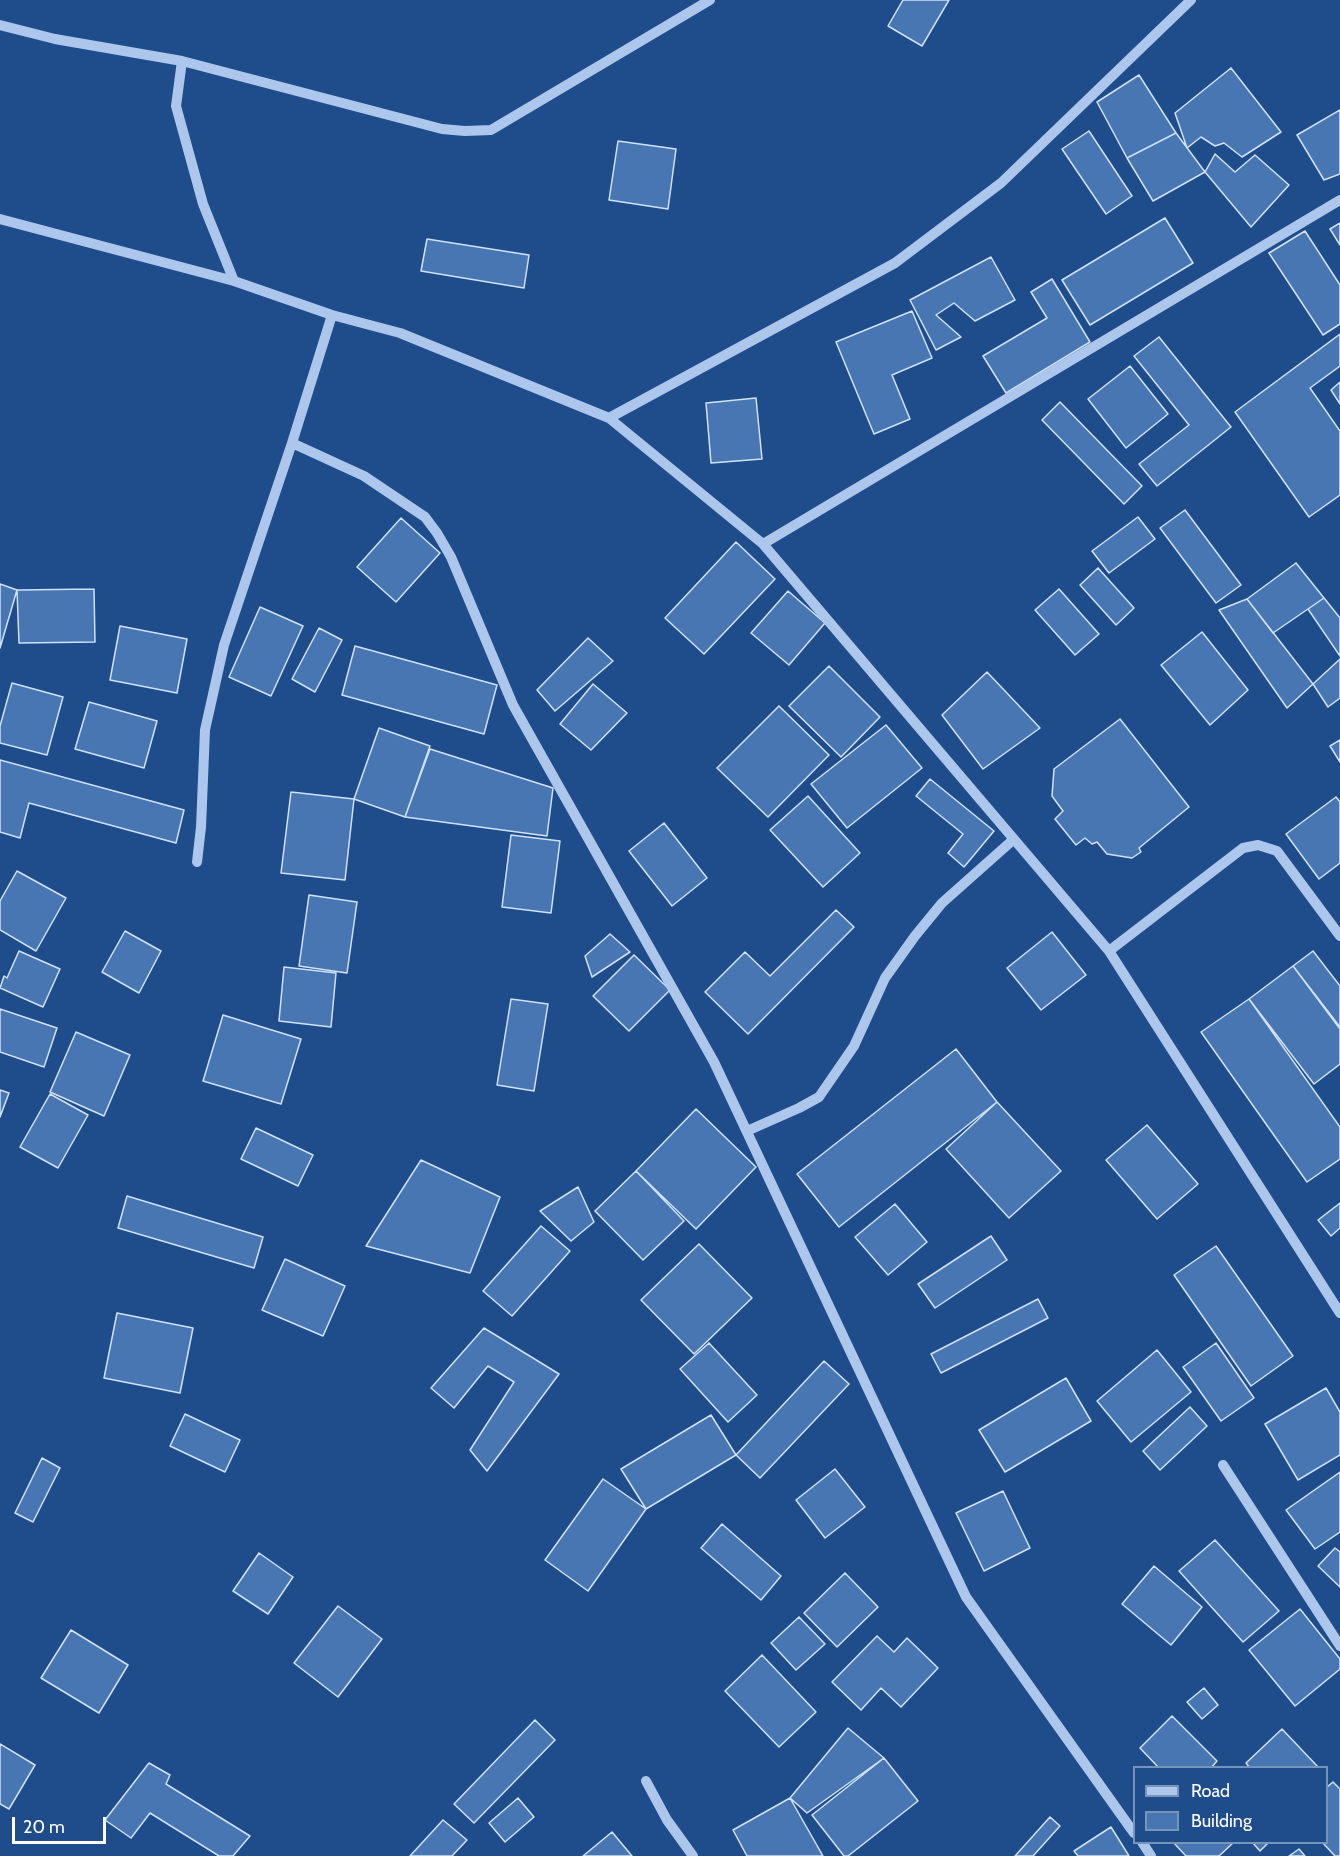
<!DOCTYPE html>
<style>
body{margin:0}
#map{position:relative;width:1340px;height:1856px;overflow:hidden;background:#1f4c8b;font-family:Cabin,sans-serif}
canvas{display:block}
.legend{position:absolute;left:1133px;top:1766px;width:195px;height:78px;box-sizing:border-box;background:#1f4c8b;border:2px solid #7994b9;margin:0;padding:8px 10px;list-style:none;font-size:18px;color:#fff}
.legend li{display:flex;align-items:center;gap:12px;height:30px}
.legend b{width:30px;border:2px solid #7994b9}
.scale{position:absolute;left:12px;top:1817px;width:94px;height:27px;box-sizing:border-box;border:3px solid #fff;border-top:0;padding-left:8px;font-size:18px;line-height:21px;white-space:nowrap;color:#fff;-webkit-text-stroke:4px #1f4c8b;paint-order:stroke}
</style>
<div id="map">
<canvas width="1340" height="1856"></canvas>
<ul class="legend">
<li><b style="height:8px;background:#acc7eb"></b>Road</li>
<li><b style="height:16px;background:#4876b2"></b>Building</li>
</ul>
<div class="scale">20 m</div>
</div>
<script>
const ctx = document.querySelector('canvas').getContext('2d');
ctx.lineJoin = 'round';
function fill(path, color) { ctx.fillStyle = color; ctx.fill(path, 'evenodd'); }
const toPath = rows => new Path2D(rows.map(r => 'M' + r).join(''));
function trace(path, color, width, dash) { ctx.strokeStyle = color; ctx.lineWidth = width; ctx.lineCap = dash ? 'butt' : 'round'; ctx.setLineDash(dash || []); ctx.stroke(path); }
const building = toPath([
 [903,0,949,0,922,46,888,26,903,0],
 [1231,68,1281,132,1242,157,1224,143,1215,146,1201,137,1187,148,1175,113,1231,68],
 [1139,75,1176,133,1127,158,1097,102,1139,75],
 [1340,110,1340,174,1324,180,1297,135,1340,110],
 [1089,131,1132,196,1106,214,1062,149,1089,131],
 [1176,133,1205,172,1153,201,1127,158,1176,133],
 [618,141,676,149,668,209,609,200,618,141],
 [1215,154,1235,172,1255,155,1289,185,1251,227,1205,172,1215,154],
 [1165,218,1193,263,1090,325,1062,280,1165,218],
 [1340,223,1340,245,1330,229,1340,223],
 [1305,231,1340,285,1340,324,1323,335,1269,253,1305,231],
 [427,239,529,255,524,288,421,271,427,239],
 [991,257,1015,300,975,321,954,303,936,315,961,337,936,350,910,300,991,257],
 [1052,279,1090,342,1006,393,983,356,1047,318,1031,292,1052,279],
 [912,311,932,358,892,375,910,419,874,434,836,342,912,311],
 [1340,334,1340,366,1310,388,1340,431,1340,495,1309,517,1235,412,1340,334],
 [1159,337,1231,427,1157,486,1139,464,1189,425,1134,356,1159,337],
 [1130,366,1168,414,1126,448,1088,399,1130,366],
 [1340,382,1340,404,1331,390,1340,382],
 [756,398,762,459,711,463,706,403,756,398],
 [1060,402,1142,486,1124,504,1042,420,1060,402],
 [1185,510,1241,585,1216,603,1160,528,1185,510],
 [1138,517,1155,539,1109,573,1092,551,1138,517],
 [401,518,440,553,396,602,357,567,401,518],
 [736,542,775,579,704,654,665,618,736,542],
 [1296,563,1324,598,1273,633,1247,599,1296,563],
 [1098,568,1134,608,1116,625,1080,585,1098,568],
 [0,584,17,590,0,648,0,584],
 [94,589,95,642,19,643,17,590,94,589],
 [1059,589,1099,634,1075,655,1035,610,1059,589],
 [788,591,825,623,789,665,751,633,788,591],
 [1324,598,1340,618,1340,656,1308,609,1324,598],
 [1247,599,1313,684,1287,708,1219,610,1247,599],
 [260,607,303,626,271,696,229,677,260,607],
 [120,626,187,639,177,693,110,680,120,626],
 [319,628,342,640,315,692,292,679,319,628],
 [1202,632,1248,690,1210,725,1161,665,1202,632],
 [588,638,613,661,555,711,537,690,588,638],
 [355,646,497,685,484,734,342,695,355,646],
 [1340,659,1340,698,1328,707,1313,684,1340,659],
 [829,666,880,717,841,757,789,706,829,666],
 [987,672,1040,728,983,769,942,715,987,672],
 [12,683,63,697,47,755,0,743,0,726,12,683],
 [593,684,627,713,591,750,560,724,593,684],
 [89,702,157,721,144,768,75,749,89,702],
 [779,706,829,755,768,817,717,768,779,706],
 [1120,719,1189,807,1139,848,1141,852,1132,858,1107,854,1097,842,1092,844,1085,838,1076,845,1055,819,1063,811,1052,796,1054,769,1120,719],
 [886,725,922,768,847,828,811,784,886,725],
 [379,728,430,746,405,817,354,799,379,728],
 [1340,740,1340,762,1330,746,1340,740],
 [430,749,553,788,547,836,405,817,430,749],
 [0,760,184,810,176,843,29,803,20,838,0,832,0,760],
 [930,779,994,831,964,867,948,853,963,834,916,796,930,779],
 [291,792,354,799,345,880,281,873,291,792],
 [808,796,860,853,823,887,770,830,808,796],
 [1336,797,1340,802,1340,863,1319,879,1286,834,1336,797],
 [664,823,707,878,672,906,629,851,664,823],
 [511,835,560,841,551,913,502,907,511,835],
 [17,871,66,898,36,951,0,930,0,901,17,871],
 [309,895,357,902,347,973,299,966,309,895],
 [836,910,854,927,748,1034,705,992,745,952,770,976,836,910],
 [125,931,161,951,139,993,102,972,125,931],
 [1052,932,1086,975,1041,1010,1007,968,1052,932],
 [610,934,630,952,592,977,585,956,610,934],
 [19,951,60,969,43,1007,0,988,4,976,7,978,19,951],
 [1313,951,1340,986,1340,1027,1293,966,1313,951],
 [634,955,670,990,629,1031,593,996,634,955],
 [1293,966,1340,1029,1340,1064,1314,1084,1249,999,1293,966],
 [284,967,336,973,331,1027,279,1021,284,967],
 [511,999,548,1004,534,1091,497,1085,511,999],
 [1249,999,1340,1127,1340,1159,1307,1182,1201,1032,1249,999],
 [0,1009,57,1028,44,1067,0,1052,0,1009],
 [223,1015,301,1039,281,1104,203,1081,223,1015],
 [76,1032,130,1055,104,1116,50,1092,76,1032],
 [956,1049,997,1102,839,1227,797,1174,956,1049],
 [0,1090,9,1093,0,1117,0,1090],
 [50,1094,88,1115,58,1168,20,1147,50,1094],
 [997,1102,1061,1171,1009,1218,946,1149,997,1102],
 [696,1109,756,1167,696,1229,636,1171,696,1109],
 [1147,1125,1198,1184,1157,1219,1106,1160,1147,1125],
 [256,1128,313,1155,298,1186,241,1159,256,1128],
 [421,1160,500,1197,470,1273,366,1246,421,1160],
 [636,1171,684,1221,643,1260,595,1211,636,1171],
 [578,1187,594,1222,571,1241,540,1211,578,1187],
 [127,1196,263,1237,254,1268,118,1228,127,1196],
 [1340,1203,1340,1228,1331,1236,1318,1220,1340,1203],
 [895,1204,927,1242,888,1275,855,1237,895,1204],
 [541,1226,570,1251,512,1316,483,1291,541,1226],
 [991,1236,1007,1260,935,1308,918,1284,991,1236],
 [699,1244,752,1298,694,1354,641,1300,699,1244],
 [1216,1246,1293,1356,1251,1386,1174,1275,1216,1246],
 [285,1259,345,1286,323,1336,262,1310,285,1259],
 [1038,1299,1048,1318,941,1373,931,1354,1038,1299],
 [117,1313,193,1328,180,1393,104,1378,117,1313],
 [484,1328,559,1374,487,1471,470,1450,514,1382,488,1366,454,1408,431,1388,484,1328],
 [709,1343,757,1395,728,1422,680,1369,709,1343],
 [1216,1343,1254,1398,1221,1421,1183,1367,1216,1343],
 [1157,1350,1191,1392,1131,1442,1097,1401,1157,1350],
 [824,1361,849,1384,760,1478,736,1455,824,1361],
 [1066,1378,1091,1421,1005,1472,979,1430,1066,1378],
 [1326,1388,1340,1412,1340,1455,1298,1480,1265,1424,1326,1388],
 [1190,1407,1207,1426,1160,1470,1143,1451,1190,1407],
 [185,1414,240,1440,225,1472,170,1446,185,1414],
 [711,1415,736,1455,646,1509,621,1469,711,1415],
 [42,1458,60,1468,33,1522,15,1513,42,1458],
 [835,1469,865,1507,825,1538,796,1500,835,1469],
 [1340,1472,1340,1532,1315,1549,1286,1510,1340,1472],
 [603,1479,646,1509,588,1591,545,1560,603,1479],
 [1003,1491,1030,1548,984,1571,956,1513,1003,1491],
 [722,1524,781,1576,761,1600,701,1548,722,1524],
 [1215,1540,1279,1611,1243,1642,1179,1571,1215,1540],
 [1335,1548,1340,1552,1340,1587,1318,1566,1335,1548],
 [259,1553,293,1577,268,1614,233,1591,259,1553],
 [1154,1566,1202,1607,1171,1645,1122,1604,1154,1566],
 [845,1573,878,1607,837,1647,804,1613,845,1573],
 [338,1606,382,1639,338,1697,294,1663,338,1606],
 [1300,1609,1340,1659,1340,1669,1295,1706,1249,1650,1300,1609],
 [799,1617,825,1644,796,1670,771,1643,799,1617],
 [71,1630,128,1665,99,1713,41,1678,71,1630],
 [877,1636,894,1652,907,1638,938,1668,901,1707,881,1688,861,1710,832,1682,877,1636],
 [762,1655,816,1712,779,1747,725,1691,762,1655],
 [1204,1688,1218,1705,1202,1719,1187,1702,1204,1688],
 [1172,1716,1217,1761,1211,1768,1159,1768,1140,1748,1172,1716],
 [535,1720,555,1740,474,1823,454,1804,535,1720],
 [848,1728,884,1758,807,1813,790,1798,848,1728],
 [1282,1729,1319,1768,1250,1768,1246,1763,1282,1729],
 [0,1744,35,1765,9,1809,0,1804,0,1744],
 [884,1758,918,1801,848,1856,844,1856,812,1815,884,1758],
 [149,1763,170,1775,166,1784,250,1836,233,1856,219,1856,150,1813,131,1838,105,1820,149,1763],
 [1333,1782,1340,1789,1340,1856,1335,1856,1322,1842,1326,1842,1326,1788,1333,1782],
 [518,1798,534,1817,505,1842,489,1823,518,1798],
 [790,1798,823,1856,747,1856,733,1830,790,1798],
 [1050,1817,1060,1826,1033,1856,1015,1856,1050,1817],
 [443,1820,467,1840,452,1856,410,1856,443,1820],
 [1111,1827,1129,1856,1078,1856,1074,1851,1111,1827],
 [612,1832,632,1856,583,1856,612,1832],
 [1173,1842,1234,1842,1219,1856,1186,1856,1173,1842],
 [1252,1842,1269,1842,1260,1851,1252,1842],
 [1299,1849,1305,1856,1289,1856,1299,1849]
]);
const minor = toPath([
 [0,25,55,39,182,61,176,106,203,204,234,281,332,315,400,333,609,418,895,263,1001,183,1191,0],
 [182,61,442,129,465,131,491,130,710,0],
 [0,219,234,281],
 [332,315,292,443,364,476,425,517,437,533,451,557,513,705,714,1062,966,1597,1134,1833],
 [609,418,763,544,1109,951,1340,1313],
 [763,544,1340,200],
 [197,862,201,827,205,730,224,645,292,443],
 [1109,951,1243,848,1258,845,1277,851,1340,936],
 [747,1131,799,1108,819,1097,854,1046,885,978,915,936,942,903,1014,839],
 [1223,1465,1340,1646],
 [646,1781,667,1820,693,1856],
 [1142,1842,1151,1856]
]);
fill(building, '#4876b2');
trace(building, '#d1e2f8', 1.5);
trace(minor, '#acc7eb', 10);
</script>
